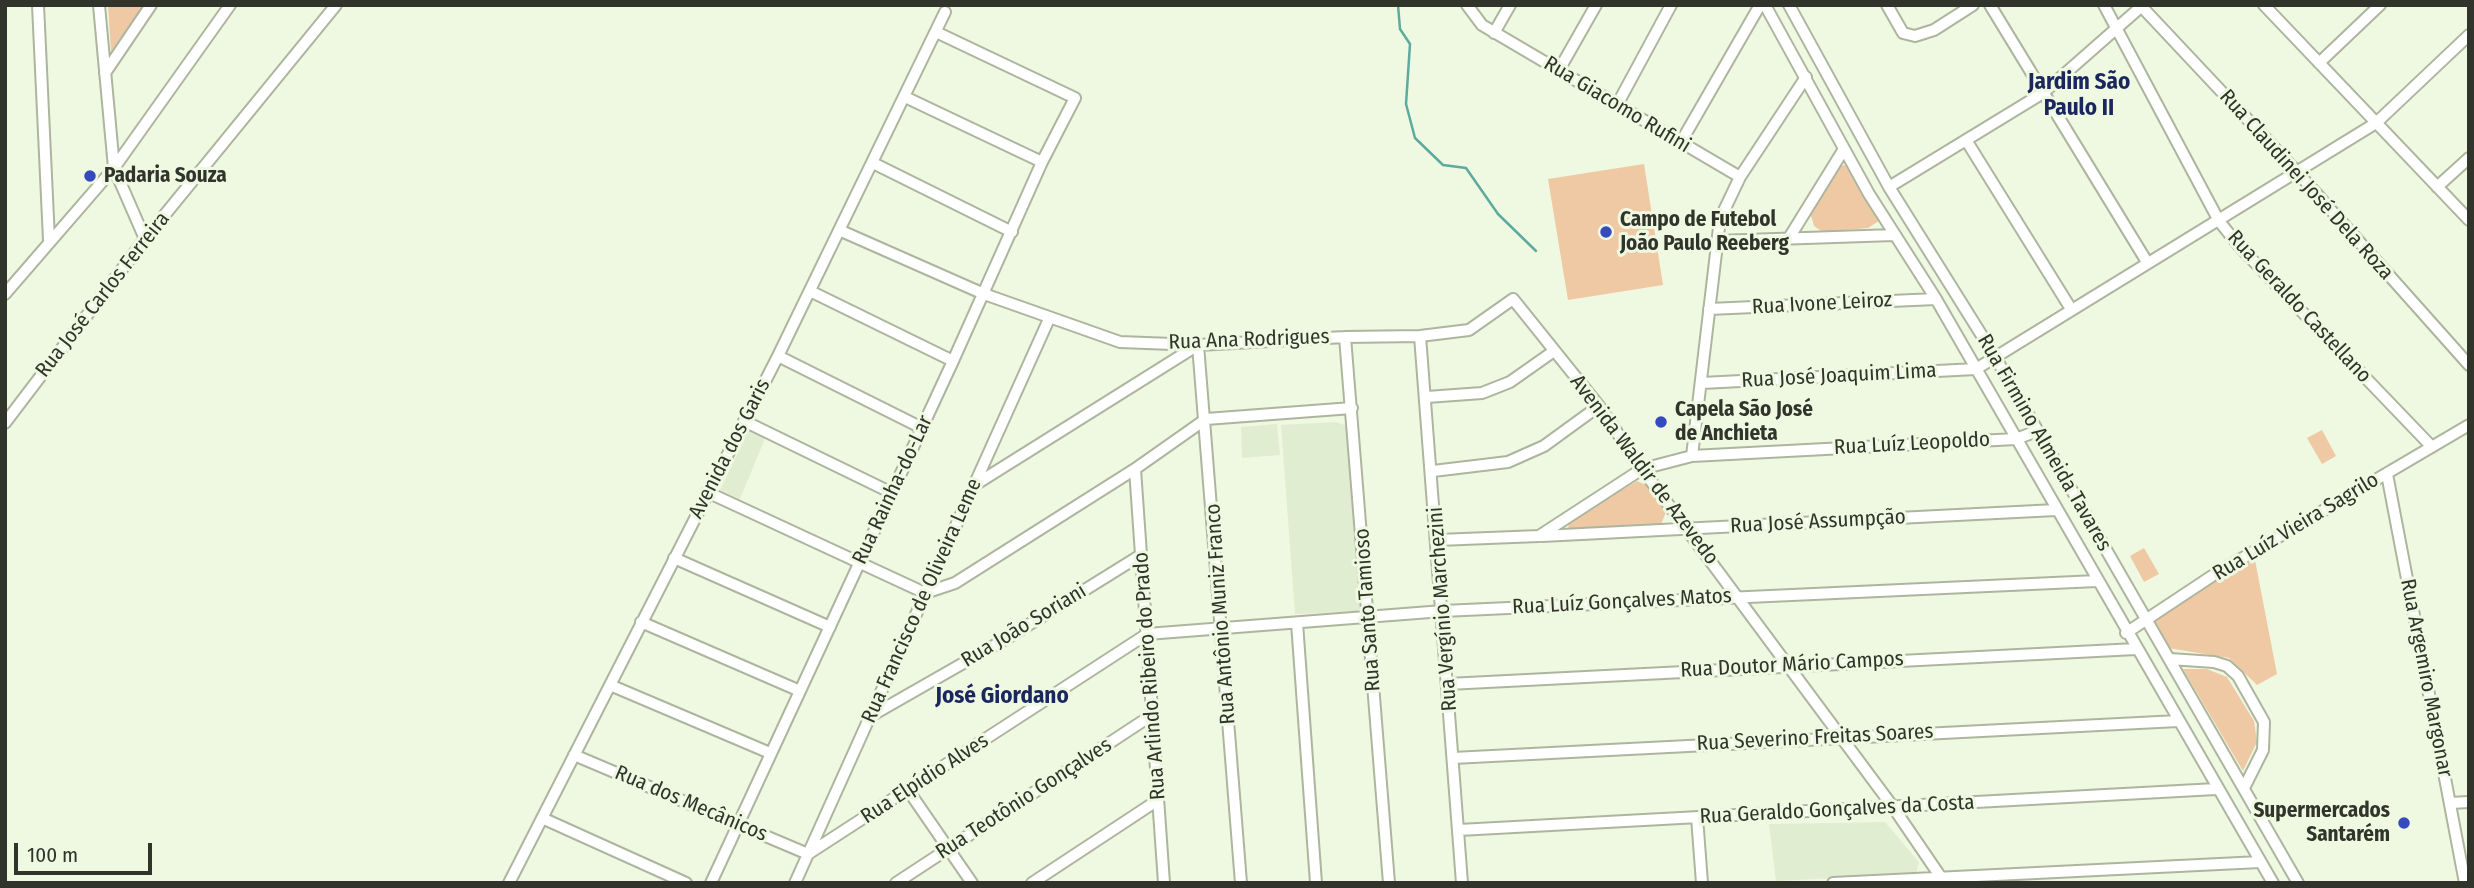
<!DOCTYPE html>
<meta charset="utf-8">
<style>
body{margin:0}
#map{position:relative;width:2474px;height:888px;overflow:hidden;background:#eff8e1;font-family:"Fira Sans Condensed",sans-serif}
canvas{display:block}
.frame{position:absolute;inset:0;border:7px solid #30342b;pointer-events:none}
.scale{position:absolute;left:14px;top:843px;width:138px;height:32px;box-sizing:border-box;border:4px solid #30342b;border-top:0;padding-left:9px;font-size:21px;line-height:24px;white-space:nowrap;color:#30342b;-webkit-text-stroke:5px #eff8e1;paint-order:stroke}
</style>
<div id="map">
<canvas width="2474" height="888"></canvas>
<div class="frame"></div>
<div class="scale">100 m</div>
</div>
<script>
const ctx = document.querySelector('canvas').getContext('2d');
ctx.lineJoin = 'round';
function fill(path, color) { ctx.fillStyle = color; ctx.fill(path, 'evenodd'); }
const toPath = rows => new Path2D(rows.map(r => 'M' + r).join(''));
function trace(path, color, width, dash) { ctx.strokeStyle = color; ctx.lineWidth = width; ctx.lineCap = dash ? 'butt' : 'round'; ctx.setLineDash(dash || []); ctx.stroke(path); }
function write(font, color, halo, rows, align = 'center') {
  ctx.font = font + ' "Fira Sans Condensed",sans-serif'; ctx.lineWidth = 6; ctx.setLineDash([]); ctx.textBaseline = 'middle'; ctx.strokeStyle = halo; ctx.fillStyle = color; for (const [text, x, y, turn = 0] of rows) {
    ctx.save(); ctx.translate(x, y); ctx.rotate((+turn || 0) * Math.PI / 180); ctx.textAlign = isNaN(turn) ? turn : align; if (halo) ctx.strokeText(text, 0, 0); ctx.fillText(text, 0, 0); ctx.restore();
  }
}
const built = toPath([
 [1336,422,1350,427,1363,611,1295,614,1281,425],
 [1277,424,1280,455,1242,458,1241,427],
 [749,429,766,436,740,499,720,490],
 [1885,822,1919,862,1916,874,1776,881,1769,824]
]);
const green = toPath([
 [108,5,144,5,111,52],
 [1644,164,1663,285,1568,300,1548,179],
 [1845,165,1880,217,1879,221,1868,228,1823,232,1814,226,1810,212,1839,166],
 [2322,430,2336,456,2322,464,2307,438],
 [1637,481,1646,485,1666,512,1660,527,1568,530,1569,522],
 [2144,548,2159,574,2144,582,2130,556],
 [2254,555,2277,674,2257,685,2229,658,2168,648,2153,619],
 [2183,669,2207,669,2227,677,2254,721,2257,742,2243,771]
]);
const stream = toPath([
 [1398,5,1400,29,1410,44,1406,104,1415,138,1443,165,1466,168,1498,214,1536,251]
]);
const minor = toPath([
 [38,5,49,240],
 [99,5,114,168,145,239],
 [1467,5,1482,25,1740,177],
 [1765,5,1869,194,1936,299,2273,883],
 [1789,5,1889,187,1994,355,2298,883],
 [1887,5,1903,33,1915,36,1934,30,1973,5],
 [1990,5,2147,262],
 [2104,5,2219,221,2239,246,2432,447],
 [2264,5,2469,220],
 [2142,7,2298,173,2469,365],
 [1494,33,1510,5],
 [2319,63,2380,5],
 [1559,70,1596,5],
 [105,73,151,5],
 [905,97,1042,162],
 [1617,105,1671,5],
 [1966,140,2071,309],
 [1681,142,1760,5],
 [873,163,1012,232],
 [1889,187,2043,93,2143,5],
 [2437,187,2469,158],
 [839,230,984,294,1120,342,1198,345,1345,337,1420,336,1469,330,1513,299,1599,406,1642,469,1893,807,1940,876,1940,883],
 [1789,238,1844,149],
 [1717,241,1894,235],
 [810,291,953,361],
 [5,294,114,168,230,5],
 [1709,309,1936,299],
 [1420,336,1462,883],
 [1345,337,1389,883],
 [778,356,922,428],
 [1702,383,1976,369,2376,123,2469,35],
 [1427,397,1482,393,1510,382,1554,351],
 [744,421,892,493],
 [5,423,145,239,336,5],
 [1692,456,1720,219,1740,177,1806,77],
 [1135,469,1164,883],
 [1433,471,1508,462,1544,446,1599,406],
 [2387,474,2465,883],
 [973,486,1198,345,1241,883],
 [707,492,925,593,955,583,1135,469,1206,419,1352,408],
 [1542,536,2056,510],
 [1438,540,1539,536,1642,469,1692,456,2016,439,2037,431],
 [674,558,830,627],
 [641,622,800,691],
 [1297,623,1316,883],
 [2126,633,2212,576,2469,425],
 [2170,659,2214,662,2227,666,2238,676,2264,722,2263,750,2244,788],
 [1448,684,2136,649],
 [610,685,770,753],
 [869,717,1009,637,1141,555],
 [574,755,808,854,1147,634,1443,611,2097,581],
 [1453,758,2178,721],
 [908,790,972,883],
 [2450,803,2469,802],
 [1697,817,1702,883],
 [542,818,686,883],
 [1459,830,2216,789],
 [509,883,778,356,945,12],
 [711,883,953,361,1042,162,1075,98,936,32],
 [795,883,1049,319],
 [896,883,1152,715],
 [1032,883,1158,800],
 [1833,883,2260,862]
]);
const markers = [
 [90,176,7,"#354bbd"],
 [1606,232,7,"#354bbd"],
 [1661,422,7,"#354bbd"],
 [2404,823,7,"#354bbd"]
];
const streetNames = [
 ["Rua Giacomo Rufini",1617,105,31],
 ["Rua Claudinei José Dela Roza",2306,185,48],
 ["Rua José Carlos Ferreira",103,295,-52],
 ["Rua Ivone Leiroz",1822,304,-3],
 ["Rua Geraldo Castellano",2299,307,47],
 ["Rua Ana Rodrigues",1249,340,-2],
 ["Rua José Joaquim Lima",1839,376,-3],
 ["Rua Firmino Almeida Tavares",2044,443,60],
 ["Rua Luíz Leopoldo",1912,444,-3],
 ["Avenida dos Garis",730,449,-63],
 ["Avenida Waldir de Azevedo",1644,470,53],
 ["Rua Rainha-do-Lar",893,490,-65],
 ["Rua José Assumpção",1818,522,-3],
 ["Rua Luíz Vieira Sagrilo",2296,527,-31],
 ["Rua Francisco de Oliveira Leme",922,601,-66],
 ["Rua Luíz Gonçalves Matos",1622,602,-3],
 ["Rua Vergínio Marchezini",1443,609,-94],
 ["Rua Santo Tamioso",1368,610,-94],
 ["Rua Antônio Muniz Franco",1221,614,-94],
 ["Rua João Soriani",1024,626,-31],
 ["Rua Doutor Mário Campos",1792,665,-3],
 ["Rua Arlindo Ribeiro do Prado",1150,676,-94],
 ["Rua Argemiro Margonar",2426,678,79],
 ["Rua Severino Freitas Soares",1815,738,-3],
 ["Rua Elpídio Alves",925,779,-33],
 ["Rua Teotônio Gonçalves",1024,799,-33],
 ["Rua dos Mecânicos",691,804,23],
 ["Rua Geraldo Gonçalves da Costa",1837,810,-3]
];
const poiNames = [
 ["Padaria Souza",104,176],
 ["Campo de Futebol",1620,220],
 ["João Paulo Reeberg",1620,244],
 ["Capela São José",1675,410],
 ["de Anchieta",1675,434],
 ["Supermercados",2390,811,"right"],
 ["Santarém",2390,835,"right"]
];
const neighbourhoodNames = [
 ["Jardim São",2079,83],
 ["Paulo II",2079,109],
 ["José Giordano",1002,697]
];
fill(built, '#e1edd0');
fill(green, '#efc9a3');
trace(stream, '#5cab9e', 2.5);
trace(minor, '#adb59f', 14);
trace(minor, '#fff', 10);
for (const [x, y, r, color] of markers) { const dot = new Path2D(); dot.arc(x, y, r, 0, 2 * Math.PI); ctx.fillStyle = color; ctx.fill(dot); trace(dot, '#eff8e1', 2.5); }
write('21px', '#30342b', '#eff8e1', streetNames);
write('bold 21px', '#30342b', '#eff8e1', poiNames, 'left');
write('bold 23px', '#1a265e', '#eff8e1', neighbourhoodNames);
</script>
